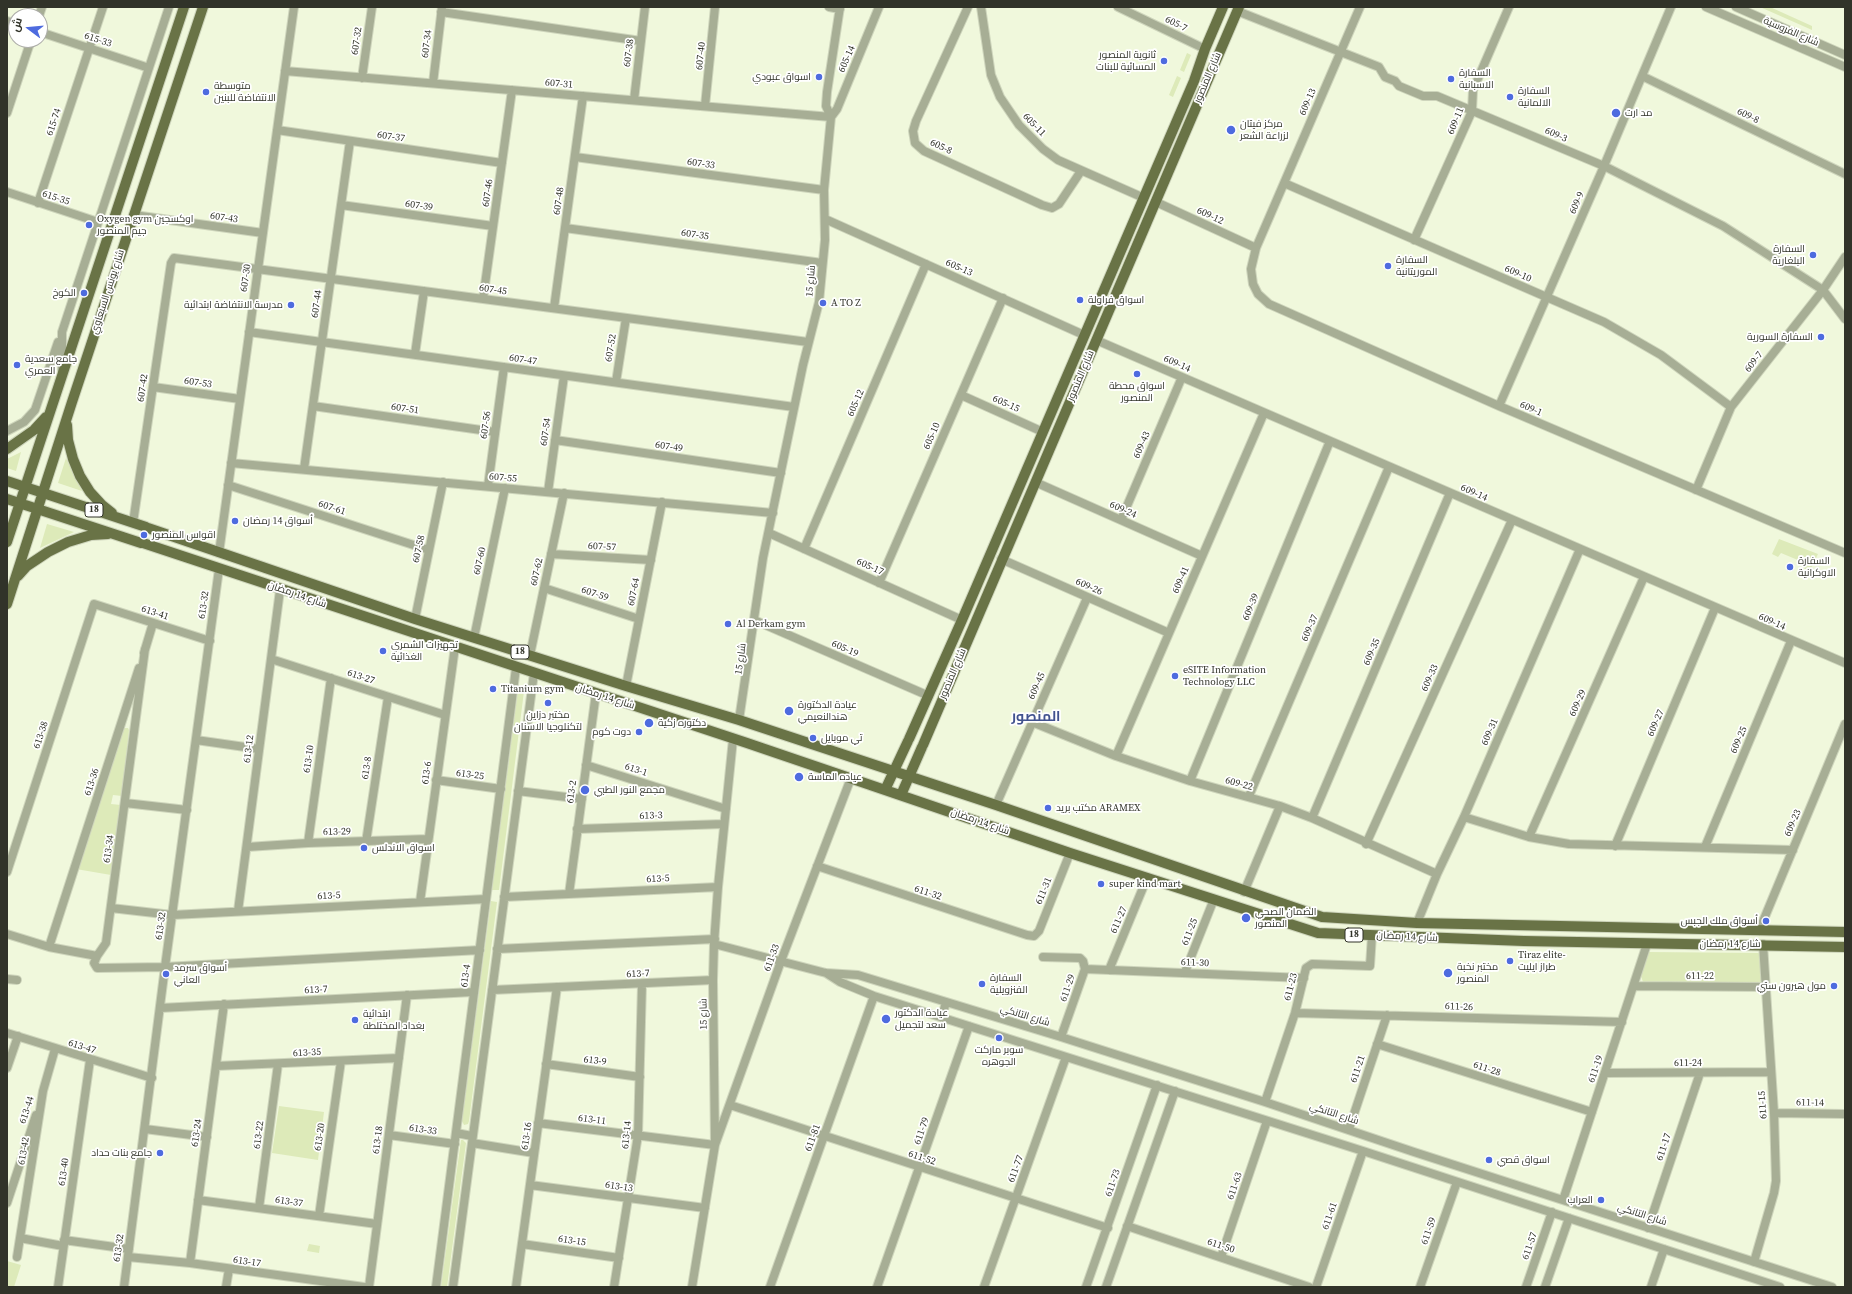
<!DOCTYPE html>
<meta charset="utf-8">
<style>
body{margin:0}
#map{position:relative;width:1852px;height:1294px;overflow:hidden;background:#f0f8dc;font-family:"Source Serif 4",Cairo,serif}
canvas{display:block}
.frame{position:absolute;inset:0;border:8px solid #313329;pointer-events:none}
.north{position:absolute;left:8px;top:8px;width:40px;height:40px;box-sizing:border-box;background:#fff;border:1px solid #adada9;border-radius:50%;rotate:286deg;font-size:11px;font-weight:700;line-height:16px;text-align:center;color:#313329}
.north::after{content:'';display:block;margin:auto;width:14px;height:18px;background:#4e6bdf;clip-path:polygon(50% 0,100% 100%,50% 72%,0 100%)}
</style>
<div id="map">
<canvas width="1852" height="1294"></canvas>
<div class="frame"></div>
<div class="north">ش</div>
</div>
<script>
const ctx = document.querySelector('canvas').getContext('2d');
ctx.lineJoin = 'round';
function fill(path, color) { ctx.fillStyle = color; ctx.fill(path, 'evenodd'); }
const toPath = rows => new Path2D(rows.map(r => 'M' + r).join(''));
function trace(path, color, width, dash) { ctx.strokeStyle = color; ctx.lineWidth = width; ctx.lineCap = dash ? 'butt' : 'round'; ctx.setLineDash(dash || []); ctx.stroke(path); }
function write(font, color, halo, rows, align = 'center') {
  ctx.font = font + ' "Source Serif 4",Cairo,serif'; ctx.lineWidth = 3.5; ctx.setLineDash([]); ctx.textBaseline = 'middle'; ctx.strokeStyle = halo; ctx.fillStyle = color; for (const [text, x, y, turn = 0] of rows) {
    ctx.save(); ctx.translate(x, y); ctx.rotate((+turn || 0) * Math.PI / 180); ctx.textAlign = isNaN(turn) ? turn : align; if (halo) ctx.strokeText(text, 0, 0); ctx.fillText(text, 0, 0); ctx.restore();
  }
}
const green = toPath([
 [1760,7,1770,7,1812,26,1812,30],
 [1187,53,1191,55,1184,72,1180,70],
 [1177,76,1181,78,1173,97,1169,95],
 [21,452,16,471,7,468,7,459],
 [66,458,82,491,58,483],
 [47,524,74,532,40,548],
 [1779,539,1818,554,1810,571,1803,568,1805,563,1781,553,1778,557,1772,554],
 [520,688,524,689,524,691,499,890,492,890,518,690],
 [124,728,128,728,129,730,122,796,113,795,111,804,121,805,111,875,76,869],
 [491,901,497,902,469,1121,468,1124,464,1125,462,1121],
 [1649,952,1758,953,1761,954,1762,981,1760,982,1643,982,1641,976],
 [279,1106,324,1112,318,1160,272,1153],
 [461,1140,463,1140,466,1143,447,1287,441,1287],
 [309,1244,320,1246,319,1253,307,1251],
 [7,1261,21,1265,14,1287,7,1287]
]);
const minor = toPath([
 [829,7,840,9],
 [968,7,916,121,913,131,915,143,924,151,1042,205,1052,208,1059,204,1081,171],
 [981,7,991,75,1000,97,1019,125,1043,149,1058,160,1144,198],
 [1118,7,1205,49],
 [1360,7,1256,248,1251,269,1253,284,1258,294,1269,304,1499,406,1845,553],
 [1706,7,1845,67],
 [1736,7,1845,55],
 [1237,11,1379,67,1385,77,1395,81,1399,86,1423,96,1437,96,1604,166,1723,226,1823,290,1845,319],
 [441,12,641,41],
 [39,16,42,7],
 [7,21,16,24],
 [40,32,149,68],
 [285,71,831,117,837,109,879,7],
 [1642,76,1845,174],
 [362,78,372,7],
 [433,83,442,7],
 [634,100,645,7],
 [705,106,715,7],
 [7,113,31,40],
 [277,130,502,163],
 [575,157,824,190],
 [1284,183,1604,322,1661,355,1731,407],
 [7,192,98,222],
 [1156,202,1256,248],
 [38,203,103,7],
 [341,205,493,226],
 [134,215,263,233],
 [825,219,1084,335],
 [565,228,822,263],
 [1414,240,1472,111,1473,90,1509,7],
 [483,299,512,90],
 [554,308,583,96],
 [249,332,794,407],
 [1096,340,1845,663],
 [415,354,424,291],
 [62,373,62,332,169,7],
 [616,382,626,318],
 [153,387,240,399],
 [961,395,1043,432],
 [313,406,495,432],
 [1499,406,1604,166,1671,7],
 [7,431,24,422,35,410,58,342],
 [555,440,781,473],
 [231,463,773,513],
 [304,469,350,141],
 [1035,482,1202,556],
 [228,485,429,550],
 [488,486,504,367],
 [1696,490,1731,407,1823,290,1845,257],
 [548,492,564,376],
 [1121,520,1182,377],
 [133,523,171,263,174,258,808,342],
 [769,533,962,620],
 [804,549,926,264],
 [219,553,294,7],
 [551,554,651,560],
 [1001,559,1169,633],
 [879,583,1003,298],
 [544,588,639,619],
 [415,619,443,482],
 [754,620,929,696],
 [474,638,505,488],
 [144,653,153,623],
 [530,655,564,493],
 [271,659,445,715],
 [626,686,662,502],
 [739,720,763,558,803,365,819,302,825,240,824,190,831,117,826,106,827,92,840,7],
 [1032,722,1116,756,1190,781,1280,806,1312,818,1437,874],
 [196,740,259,749],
 [1116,756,1264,413],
 [586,765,726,809],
 [436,780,501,789],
 [1190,781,1330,441],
 [518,791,582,799],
 [1249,796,1389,467],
 [125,803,187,810],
 [996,805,1087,598],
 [1464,817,1529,837,1569,844,1793,850],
 [1312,818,1450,493],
 [577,829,724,824],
 [1529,837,1644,577],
 [366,842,388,697],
 [308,843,331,678],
 [1366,844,1512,520],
 [1615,846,1715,608],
 [247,847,308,843,428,839],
 [1705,847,1791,641],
 [817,866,1027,935,1034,936,1039,931,1070,853],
 [7,872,94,604,210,641],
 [1244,892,1280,806],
 [569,894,596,693],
 [504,897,718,887],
 [420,902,455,647],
 [111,908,172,915,486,899],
 [238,911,280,590],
 [1417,923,1437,874,1464,817,1580,549],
 [1759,931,1845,724],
 [7,934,49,947,97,956,106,943,145,649],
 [714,944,826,973,858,975,1061,1037,1265,1102,1414,1152,1832,1287],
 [49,947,139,668],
 [497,949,715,939],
 [97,956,94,963,97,968,165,967,480,950],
 [1043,957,1080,958,1083,961,1085,969,1061,1037],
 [1085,969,1304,978],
 [1109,970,1147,878],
 [1185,972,1214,899],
 [826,973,840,982,874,996,1363,1151,1780,1287],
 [7,979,17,980],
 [1634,986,1766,987],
 [492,990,713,980],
 [160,1008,473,992],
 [1295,1013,1622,1022],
 [942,1017,946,1002],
 [7,1033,152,1078],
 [1377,1044,1592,1112],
 [546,1064,640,1077],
 [216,1066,399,1058],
 [7,1068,18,1036],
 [1605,1073,1771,1072],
 [1265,1102,1295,1013,1306,968,1312,964,1370,966,1372,935],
 [730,1105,1108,1228],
 [1774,1113,1845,1114],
 [538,1123,715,1145,781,961,851,778],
 [145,1129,207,1137],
 [1349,1129,1387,1015],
 [456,1133,472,1136],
 [389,1135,455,1144],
 [472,1143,534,1153],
 [530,1185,705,1208],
 [198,1200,377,1224],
 [1563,1200,1647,944],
 [7,1203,36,1115],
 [259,1208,278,1064],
 [319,1216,341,1061],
 [1127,1226,1309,1287],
 [1648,1228,1700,1073],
 [20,1238,63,1246],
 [64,1240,129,1249],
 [522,1244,619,1258],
 [17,1257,43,1091,55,1049],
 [128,1257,190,1263,364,1287],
 [1221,1257,1267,1121],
 [1754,1262,1774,1193,1776,1181,1774,1113,1763,944],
 [190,1263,224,1004],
 [58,1287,90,1060],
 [124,1287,165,967,219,569],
 [226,1287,229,1269],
 [369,1287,407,995],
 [436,1287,516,668],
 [453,1287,534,673],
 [516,1287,557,987],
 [614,1287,638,1135,642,984],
 [692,1287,715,1145,713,980,714,944,718,887,733,739],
 [770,1287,874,996],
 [877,1287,969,1026],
 [984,1287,1066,1057],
 [1086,1287,1157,1085],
 [1106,1287,1175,1091],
 [1316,1287,1363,1151],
 [1420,1287,1457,1182],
 [1526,1287,1552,1212],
 [1545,1287,1569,1218],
 [1651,1287,1664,1249]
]);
const major = toPath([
 [67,425,68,440,73,459,80,476,90,492,102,505,112,513],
 [7,449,34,430,46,417],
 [7,481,146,527],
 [7,499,141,543],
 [148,528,415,619,626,686,739,720,996,805,1322,917,1417,923,1845,932],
 [7,542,184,7],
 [143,543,747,743,1070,853,1318,933,1524,941,1845,947],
 [18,576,27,566,48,552,68,542,91,535,108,534],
 [7,604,72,402,203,7],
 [909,739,962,620,1194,81,1205,49,1223,7],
 [923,745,1239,7],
 [885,790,908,741],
 [901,795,922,747]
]);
const markers = [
 [1164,61,4,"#4e6bdf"],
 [819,77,4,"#4e6bdf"],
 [1451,79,4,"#4e6bdf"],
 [206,92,4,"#4e6bdf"],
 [1510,97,4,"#4e6bdf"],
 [1616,113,5,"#4e6bdf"],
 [1231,130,5,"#4e6bdf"],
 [89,225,4,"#4e6bdf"],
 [1813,255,4,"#4e6bdf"],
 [1388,266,4,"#4e6bdf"],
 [84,293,4,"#4e6bdf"],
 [1080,300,4,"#4e6bdf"],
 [823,303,4,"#4e6bdf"],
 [291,305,4,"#4e6bdf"],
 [1821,337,4,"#4e6bdf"],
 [17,365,4,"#4e6bdf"],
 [1137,374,4,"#4e6bdf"],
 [235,521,4,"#4e6bdf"],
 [144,535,4,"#4e6bdf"],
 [1790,567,4,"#4e6bdf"],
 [728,624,4,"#4e6bdf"],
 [383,651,4,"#4e6bdf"],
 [1175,676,4,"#4e6bdf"],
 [493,689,4,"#4e6bdf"],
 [548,703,4,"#4e6bdf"],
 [789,711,5,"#4e6bdf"],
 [649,723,5,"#4e6bdf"],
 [639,732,4,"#4e6bdf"],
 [813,738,4,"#4e6bdf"],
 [799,777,5,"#4e6bdf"],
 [585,790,5,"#4e6bdf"],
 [1048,808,4,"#4e6bdf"],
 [364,848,4,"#4e6bdf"],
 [1101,884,4,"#4e6bdf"],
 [1246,918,5,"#4e6bdf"],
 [1766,921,4,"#4e6bdf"],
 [1510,961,4,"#4e6bdf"],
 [1448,973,5,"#4e6bdf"],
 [166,974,4,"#4e6bdf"],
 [982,984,4,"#4e6bdf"],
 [1834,986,4,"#4e6bdf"],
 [886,1019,5,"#4e6bdf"],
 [355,1020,4,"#4e6bdf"],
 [999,1038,4,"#4e6bdf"],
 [160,1153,4,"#4e6bdf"],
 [1489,1160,4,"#4e6bdf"],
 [1601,1200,4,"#4e6bdf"]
];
const shields = [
 [94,510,18],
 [520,652,18],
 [1354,935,18]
];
const shieldNames = [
 ["18",94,510],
 ["18",520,652],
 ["18",1354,935]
];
const streetNames = [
 ["605-7",1176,24,26],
 ["شارع الفروسية",1791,32,23],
 ["615-33",98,40,18],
 ["607-32",357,41,-82],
 ["607-34",427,44,-83],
 ["607-38",629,53,-83],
 ["607-40",701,56,-84],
 ["605-14",847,59,-67],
 ["شارع المنصور",1208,78,-67],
 ["607-31",559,84,5],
 ["609-13",1308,102,-67],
 ["609-8",1748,116,26],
 ["609-11",1456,121,-68],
 ["615-74",54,122,-72],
 ["605-11",1034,125,46],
 ["609-3",1556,135,23],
 ["607-37",391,137,8],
 ["605-8",941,147,25],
 ["607-33",701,164,8],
 ["607-46",488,193,-82],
 ["615-35",56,198,18],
 ["607-48",559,201,-82],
 ["609-9",1577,203,-66],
 ["607-39",419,206,8],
 ["609-12",1210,216,25],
 ["607-43",224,218,8],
 ["607-35",695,235,8],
 ["605-13",959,268,24],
 ["609-10",1518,274,23],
 ["607-30",246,278,-82],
 ["شارع 15",811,281,-85],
 ["607-45",493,290,8],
 ["شارع يونس السبعاوي",108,292,-72],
 ["607-44",317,304,-82],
 ["607-52",611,348,-81],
 ["607-47",523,360,8],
 ["609-7",1754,362,-52],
 ["609-14",1177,364,23],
 ["شارع المنصور",1081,376,-67],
 ["607-53",198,383,8],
 ["607-42",143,388,-82],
 ["605-12",856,403,-67],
 ["605-15",1006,404,24],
 ["607-51",405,409,8],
 ["609-1",1531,409,23],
 ["607-56",486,425,-82],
 ["607-54",546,432,-82],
 ["605-10",932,436,-67],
 ["609-43",1142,445,-67],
 ["607-49",669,447,8],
 ["607-55",503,478,5],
 ["609-14",1474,493,24],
 ["607-61",332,508,18],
 ["609-24",1123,510,24],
 ["607-57",602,547,3],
 ["607-58",419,549,-78],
 ["607-60",480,561,-78],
 ["605-17",870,567,24],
 ["607-62",537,572,-78],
 ["609-41",1181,580,-67],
 ["609-26",1089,587,24],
 ["607-64",634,592,-79],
 ["607-59",595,594,18],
 ["شارع 14 رمضان",297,595,19],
 ["613-32",204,605,-82],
 ["609-39",1251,607,-68],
 ["613-41",155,613,18],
 ["609-14",1772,622,23],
 ["609-37",1310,628,-67],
 ["605-19",845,649,23],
 ["609-35",1372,652,-67],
 ["شارع 15",741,659,-82],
 ["شارع المنصور",953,674,-67],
 ["613-27",361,677,18],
 ["609-33",1430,678,-66],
 ["609-45",1037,686,-66],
 ["شارع 14 رمضان",605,697,18],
 ["609-29",1578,703,-66],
 ["609-27",1656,723,-67],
 ["609-31",1490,732,-67],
 ["613-38",41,735,-72],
 ["609-25",1739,740,-67],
 ["613-12",249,749,-83],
 ["613-10",309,759,-82],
 ["613-8",367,768,-81],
 ["613-1",636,770,18],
 ["613-6",427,773,-82],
 ["613-25",470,775,7],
 ["613-36",92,782,-72],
 ["609-22",1239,784,15],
 ["613-2",572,792,-82],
 ["613-3",651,816,-2],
 ["شارع 14 رمضان",980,822,19],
 ["609-23",1793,823,-67],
 ["613-29",337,832,-1],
 ["613-34",109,849,-82],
 ["613-5",658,879,-3],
 ["611-31",1044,891,-68],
 ["611-32",928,893,18],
 ["613-5",329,896,-3],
 ["611-27",1119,920,-67],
 ["613-32",161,926,-82],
 ["611-25",1190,932,-69],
 ["شارع 14 رمضان",1407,937,3],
 ["شارع 14 رمضان",1730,944],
 ["611-33",772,958,-70],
 ["611-30",1195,963,2],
 ["613-7",638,974,-3],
 ["613-4",466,976,-82],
 ["611-22",1700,976],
 ["611-23",1291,987,-76],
 ["611-29",1068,988,-71],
 ["613-7",316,990,-3],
 ["611-26",1459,1007,2],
 ["شارع 15",704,1014,-91],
 ["شارع التانكي",1025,1016,17],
 ["613-47",82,1047,17],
 ["613-35",307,1053,-3],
 ["613-9",595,1061,7],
 ["611-24",1688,1063],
 ["611-21",1358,1069,-72],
 ["611-28",1487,1069,18],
 ["611-19",1596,1069,-71],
 ["611-14",1810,1103,1],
 ["611-15",1763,1105,-94],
 ["613-44",27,1110,-72],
 ["شارع التانكي",1334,1114,18],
 ["613-11",592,1120,7],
 ["613-33",423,1130,8],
 ["611-79",922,1131,-71],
 ["613-24",197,1133,-82],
 ["613-22",259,1135,-83],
 ["613-14",627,1135,-84],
 ["613-16",527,1136,-82],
 ["613-20",320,1137,-82],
 ["611-81",813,1138,-70],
 ["613-18",378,1140,-83],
 ["611-17",1664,1147,-72],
 ["613-42",24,1151,-81],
 ["611-52",922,1158,18],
 ["611-77",1016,1169,-70],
 ["613-40",64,1172,-82],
 ["611-73",1113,1183,-71],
 ["611-63",1235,1186,-71],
 ["613-13",619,1187,8],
 ["613-37",289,1202,8],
 ["شارع التانكي",1642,1215,18],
 ["611-61",1330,1216,-71],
 ["611-59",1429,1231,-71],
 ["613-15",572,1241,8],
 ["611-50",1221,1246,18],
 ["611-57",1530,1246,-71],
 ["613-32",119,1248,-82],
 ["613-17",247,1262,8]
];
const poiNames = [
 ["ثانوية المنصور",1156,55,"right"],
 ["المسائية للبنات",1156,67,"right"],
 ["السفارة",1459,73],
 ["الاسبانية",1459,85],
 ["اسواق عبودي",811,77,"right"],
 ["متوسطة",214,86],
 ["الانتفاضة للبنين",214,98],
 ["السفارة",1518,91],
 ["الالمانية",1518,103],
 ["مد ارت",1625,113],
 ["مركز فيتان",1240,124],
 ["لزراعة الشعر",1240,136],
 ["Oxygen gym اوكسجين",97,219],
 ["جيم المنصور",97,231],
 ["السفارة",1805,249,"right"],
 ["البلغارية",1805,261,"right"],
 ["السفارة",1396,260],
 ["الموريتانية",1396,272],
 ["الكوخ",76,293,"right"],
 ["اسواق فراولة",1088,300],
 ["A TO Z",831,303],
 ["مدرسة الانتفاضة ابتدائية",283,305,"right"],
 ["السفارة السورية",1813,337,"right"],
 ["جامع سعدية",25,359],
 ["العمري",25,371],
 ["اسواق محطة",1137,386,"center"],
 ["المنصور",1137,398,"center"],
 ["أسواق 14 رمضان",243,521],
 ["اقواس المنصور",152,535],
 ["السفارة",1798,561],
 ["الاوكرانية",1798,573],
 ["Al Derkam gym",736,624],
 ["تجهيزات الشمري",391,645],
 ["الغذائية",391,657],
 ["eSITE Information",1183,670],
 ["Technology LLC",1183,682],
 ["Titanium gym",501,689],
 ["عيادة الدكتورة",798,705],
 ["هندالنعيمي",798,717],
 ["مختبر دزاين",548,715,"center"],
 ["لتكنلوجيا الاسنان",548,727,"center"],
 ["دكتوره زكية",658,723],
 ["دوت كوم",631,732,"right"],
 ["تي موبايل",821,738],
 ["عياده الماسة",808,777],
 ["مجمع النور الطبي",594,790],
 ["مكتب بريد ARAMEX",1056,808],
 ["اسواق الاندلس",372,848],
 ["super kind mart",1109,884],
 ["الضمان الصحي",1255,912],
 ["المنصور",1255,924],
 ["أسواق ملك الجبس",1758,921,"right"],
 ["Tiraz elite-",1518,955],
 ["طراز ايليت",1518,967],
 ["مختبر نخبة",1457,967],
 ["المنصور",1457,979],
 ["أسواق سرمد",174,968],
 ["العاني",174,980],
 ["السفارة",990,978],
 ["الفنزويلية",990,990],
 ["مول هيرون ستي",1826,986,"right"],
 ["عيادة الدكتور",895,1013],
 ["سعد لتجميل",895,1025],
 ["ابتدائية",363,1014],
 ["بغداد المختلطة",363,1026],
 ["سوبر ماركت",999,1050,"center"],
 ["الجوهره",999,1062,"center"],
 ["جامع بنات حداد",152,1153,"right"],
 ["اسواق قصي",1497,1160],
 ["العراب",1593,1200,"right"]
];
const districtNames = [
 ["المنصور",1036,717]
];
fill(green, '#ddeab9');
trace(minor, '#ced5bc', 10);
trace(major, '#ced5bc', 12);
trace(minor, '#a7ae95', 8);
trace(major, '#697346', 10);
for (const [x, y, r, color] of markers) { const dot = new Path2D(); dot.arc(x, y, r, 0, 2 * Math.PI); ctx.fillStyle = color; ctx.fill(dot); trace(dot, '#fff', 1.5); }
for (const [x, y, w] of shields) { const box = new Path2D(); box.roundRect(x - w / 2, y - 7, w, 14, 3); ctx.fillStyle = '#fff'; ctx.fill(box); trace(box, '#313329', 1); }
write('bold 9px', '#313329', null, shieldNames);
write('10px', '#313329', '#fff', streetNames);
write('10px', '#313329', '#fff', poiNames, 'left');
write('bold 14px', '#41528e', '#fff', districtNames);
</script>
